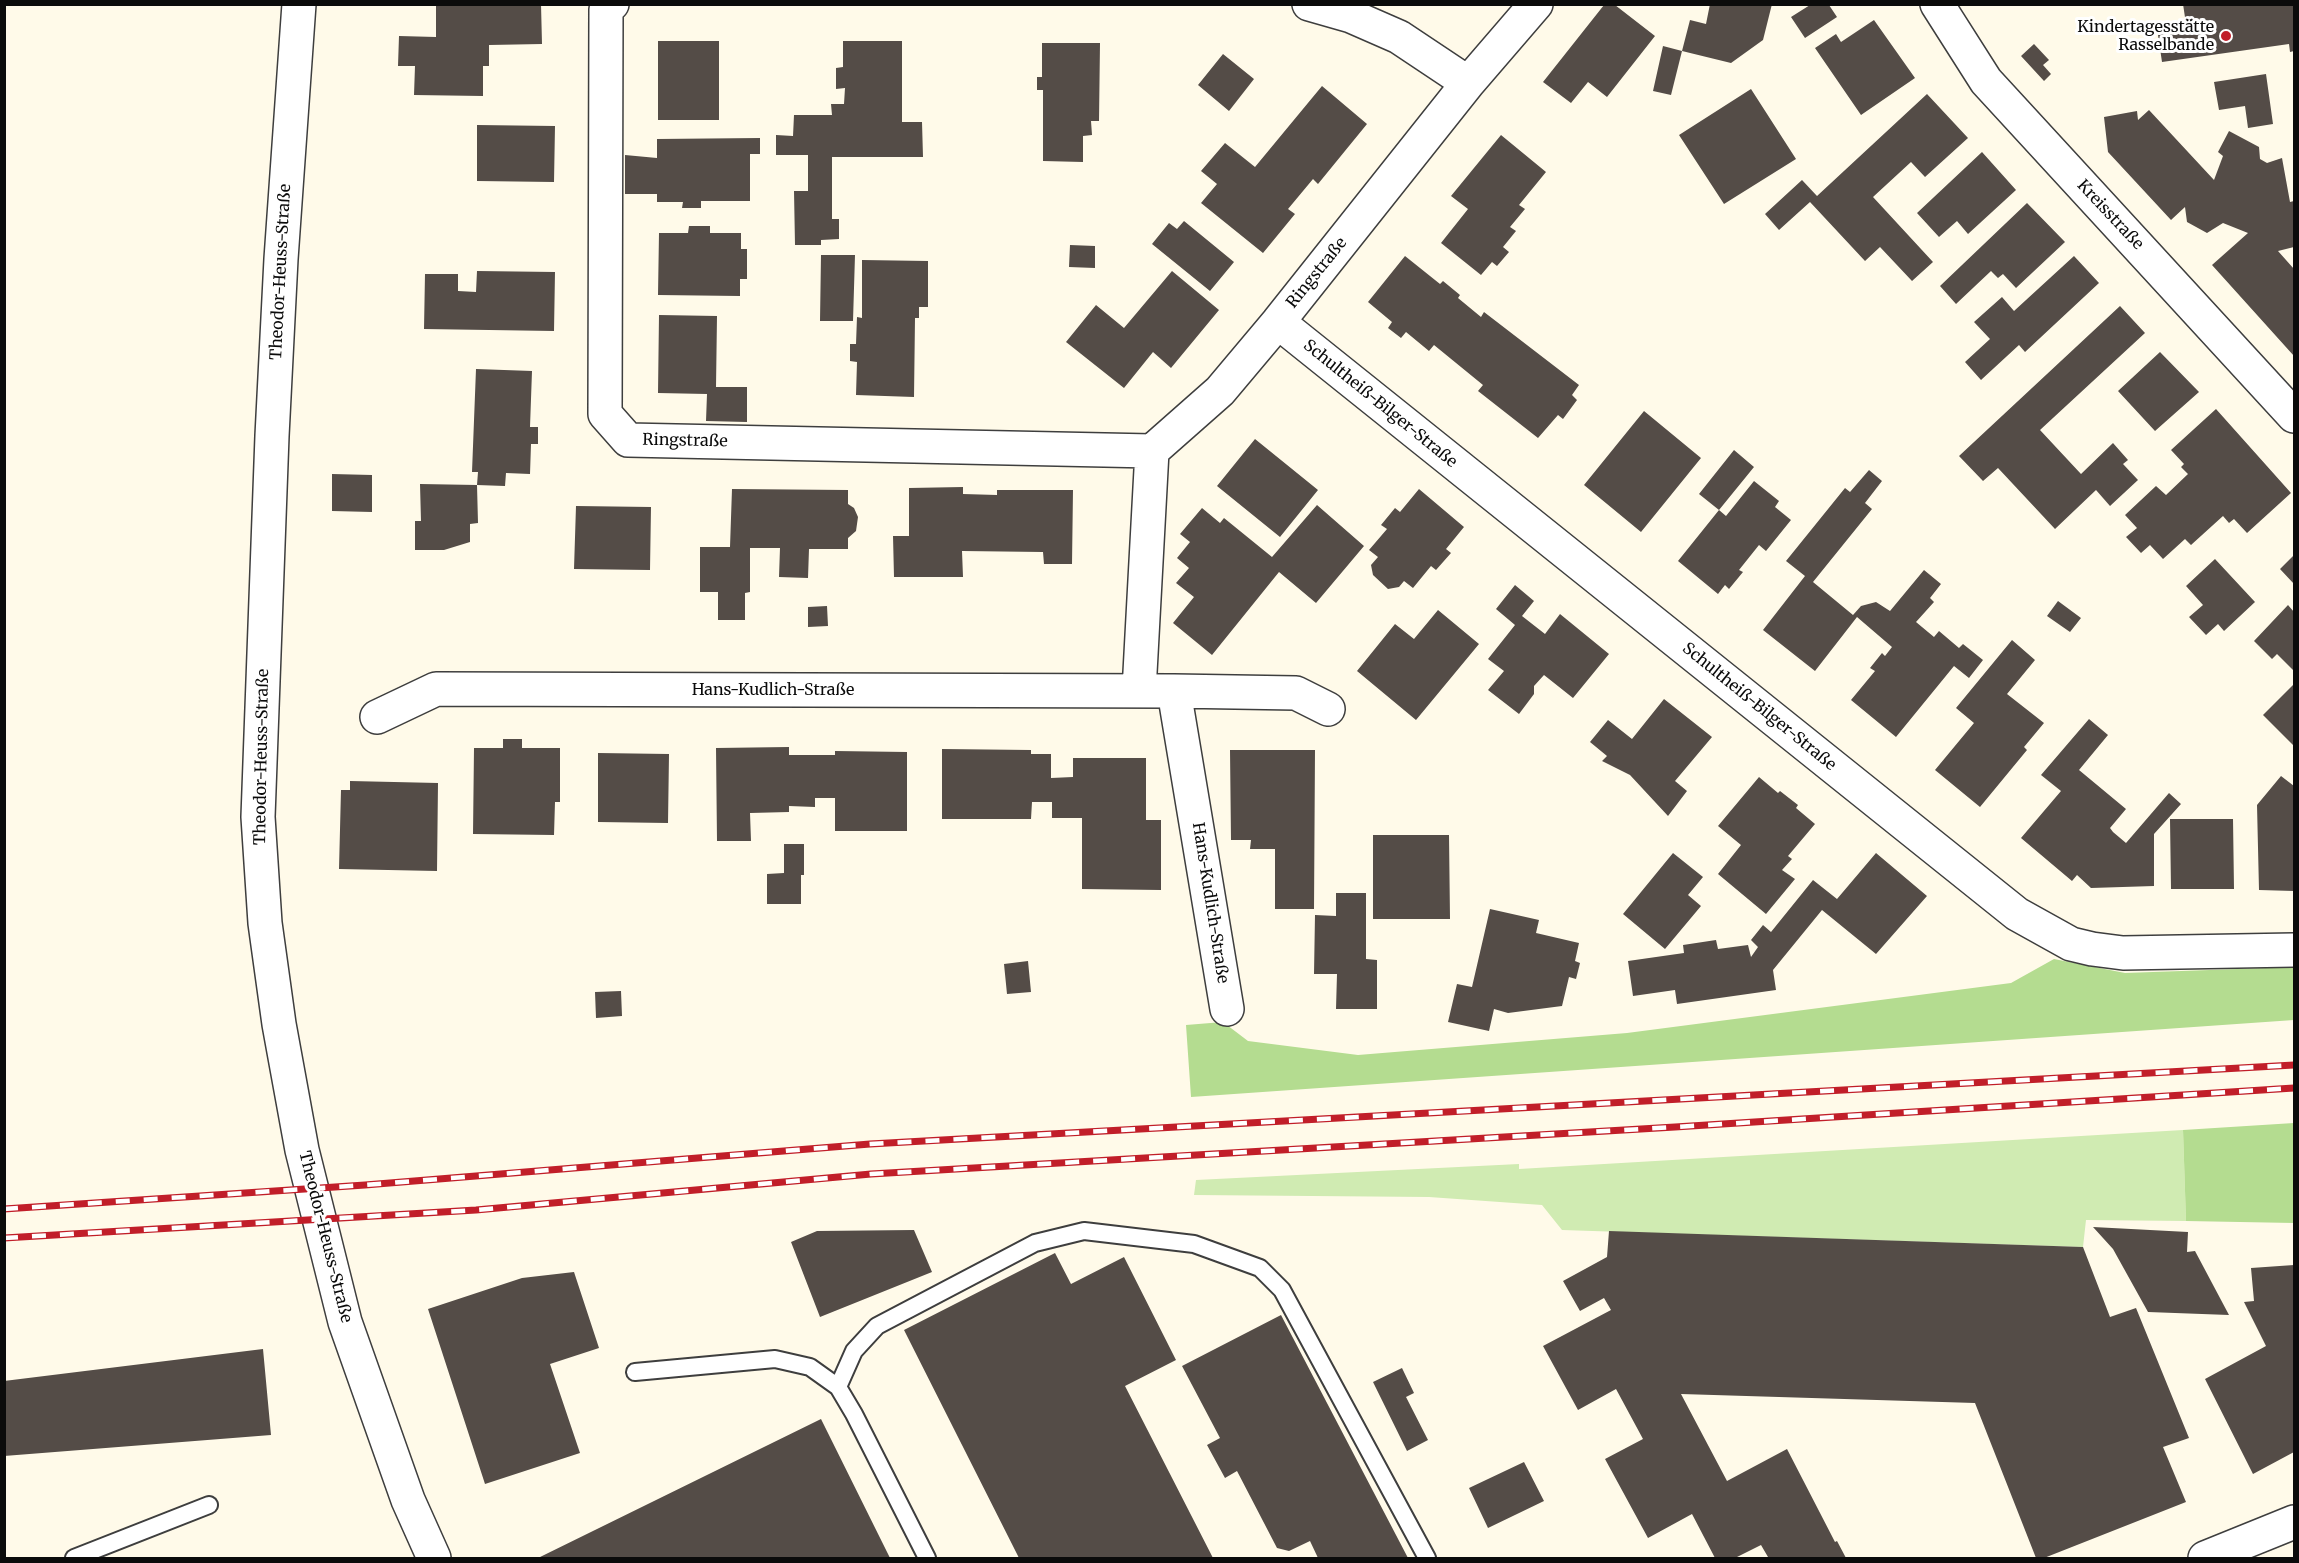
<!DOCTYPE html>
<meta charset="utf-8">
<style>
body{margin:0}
#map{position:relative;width:2299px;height:1563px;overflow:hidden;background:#fffae9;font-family:Merriweather,serif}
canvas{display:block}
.frame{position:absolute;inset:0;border:6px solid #0b0b0b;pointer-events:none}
</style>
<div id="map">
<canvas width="2299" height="1563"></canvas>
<div class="frame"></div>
</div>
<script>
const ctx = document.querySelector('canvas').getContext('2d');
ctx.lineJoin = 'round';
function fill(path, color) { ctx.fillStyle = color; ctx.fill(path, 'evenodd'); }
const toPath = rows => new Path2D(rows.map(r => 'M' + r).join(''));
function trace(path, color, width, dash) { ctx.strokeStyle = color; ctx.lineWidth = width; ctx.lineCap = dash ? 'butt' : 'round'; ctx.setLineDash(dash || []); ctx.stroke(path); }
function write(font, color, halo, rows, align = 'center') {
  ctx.font = font + ' Merriweather,serif'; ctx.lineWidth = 6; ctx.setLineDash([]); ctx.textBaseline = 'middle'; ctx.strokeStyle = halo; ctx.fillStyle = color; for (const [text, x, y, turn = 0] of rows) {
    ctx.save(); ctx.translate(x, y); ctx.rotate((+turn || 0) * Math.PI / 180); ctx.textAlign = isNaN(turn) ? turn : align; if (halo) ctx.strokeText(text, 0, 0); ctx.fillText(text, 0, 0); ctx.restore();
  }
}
const green = toPath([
 [2183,1130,2186,1221,2086,1220,2083,1247,1562,1230,1542,1205,1429,1197,1194,1195,1196,1180,1519,1164,1519,1169]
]);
const forest = toPath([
 [2054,959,2125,973,2294,967,2294,1020,1191,1097,1186,1025,1223,1022,1248,1041,1358,1055,1627,1033,2011,983],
 [2294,1123,2294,1223,2186,1221,2183,1130]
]);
const building = toPath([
 [436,4,541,4,542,44,489,45,489,66,483,66,483,96,414,95,415,66,398,66,399,36,436,37],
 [1710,4,1772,4,1763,40,1731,63,1682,51,1690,20,1706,24],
 [2183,4,2294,4,2294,51,2290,52,2289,44,2162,62,2157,28,2186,24],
 [1604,5,1615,5,1655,36,1607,97,1588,82,1571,103,1543,82],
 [1810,5,1829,5,1837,17,1805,38,1791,17],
 [1874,20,1915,78,1861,115,1815,48,1836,34,1841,42],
 [658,41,719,41,719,120,658,120],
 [843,41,902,41,902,122,922,122,923,157,832,157,832,219,839,219,839,239,821,240,821,245,795,245,794,191,808,191,808,155,776,155,776,135,793,136,794,115,832,115,831,104,844,104,845,88,836,89,836,68,843,67],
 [1042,43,1100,43,1099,121,1091,121,1092,135,1083,136,1083,162,1043,161,1043,90,1037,90,1037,77,1042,77],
 [2034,44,2049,60,2043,65,2051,74,2044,81,2021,56],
 [1663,46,1682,51,1671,95,1653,91],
 [1223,54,1254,79,1229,111,1198,85],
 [2266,74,2273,124,2248,128,2245,106,2219,110,2214,82],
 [1322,86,1367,124,1318,184,1313,179,1288,209,1295,214,1263,253,1201,203,1217,184,1201,171,1225,143,1255,167],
 [1751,89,1796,159,1724,204,1679,135],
 [1927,94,1968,138,1925,177,1911,162,1873,197,1933,262,1912,281,1880,247,1865,261,1810,202,1779,230,1765,214,1802,180,1817,196],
 [2149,110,2214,180,2223,156,2218,152,2229,131,2259,147,2260,159,2267,163,2282,158,2290,202,2294,201,2294,247,2278,251,2294,269,2294,356,2212,265,2248,233,2223,223,2207,233,2187,222,2185,207,2171,220,2108,152,2104,117,2137,111,2138,120],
 [477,125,555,126,554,182,477,181],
 [1501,135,1546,172,1519,205,1525,209,1510,227,1516,231,1503,247,1509,252,1497,266,1492,262,1481,275,1441,243,1468,209,1451,196],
 [760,138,760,154,750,154,750,201,701,201,701,208,682,208,683,202,657,202,657,194,625,194,625,155,657,158,657,139],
 [1982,152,2016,190,1968,234,1957,221,1939,237,1917,213],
 [2027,203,2065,242,2016,288,2003,274,1998,278,1991,271,1956,304,1940,286],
 [1184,221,1234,262,1210,291,1152,244,1169,223,1177,229],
 [689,226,710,226,710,233,741,233,741,249,747,249,747,279,740,279,740,296,658,295,659,233,688,233],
 [1070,245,1095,246,1095,268,1069,267],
 [821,255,855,255,853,321,820,321],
 [1405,256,1440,284,1443,281,1460,295,1458,298,1481,317,1484,312,1579,385,1572,395,1577,400,1563,419,1558,415,1538,438,1478,391,1483,385,1434,345,1429,351,1406,332,1401,338,1388,328,1392,322,1368,302],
 [2074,256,2099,283,2025,352,2019,345,1981,380,1965,362,1990,339,1974,322,2002,297,2014,311],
 [862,260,928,261,928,307,919,307,919,318,915,318,914,397,856,395,857,362,850,361,850,344,856,344,857,317,862,318],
 [477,271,555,272,554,331,424,329,425,274,458,274,458,291,476,292],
 [1172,271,1219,310,1171,368,1153,352,1124,388,1066,342,1096,305,1124,328],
 [2120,306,2145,333,2040,430,2081,474,2113,443,2128,460,2123,464,2138,480,2110,506,2096,490,2055,529,1998,468,1983,481,1959,456],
 [659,315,717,316,716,387,747,387,747,422,706,421,707,394,658,393],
 [2160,352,2199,392,2155,431,2118,391],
 [476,369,532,371,530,427,538,427,538,444,531,444,530,474,506,473,505,486,477,485,478,472,472,472],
 [2216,409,2291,493,2247,533,2234,519,2229,523,2223,516,2191,545,2185,539,2163,559,2150,545,2141,553,2126,537,2137,528,2125,515,2156,486,2166,495,2188,474,2181,467,2184,464,2171,450],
 [1644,411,1701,458,1641,532,1584,485],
 [1255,439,1318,490,1280,537,1217,486],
 [1734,450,1754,467,1719,510,1726,516,1754,481,1779,501,1775,507,1791,520,1766,551,1759,545,1739,570,1743,572,1729,589,1725,585,1718,594,1678,561,1719,510,1699,494],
 [1869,470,1882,481,1865,503,1872,509,1813,582,1853,615,1861,606,1876,602,1890,611,1924,570,1941,584,1930,598,1934,602,1916,622,1934,637,1939,631,1959,648,1963,644,1983,660,1969,678,1954,666,1896,737,1851,700,1875,671,1870,668,1882,653,1885,656,1892,647,1857,617,1815,671,1763,630,1805,576,1786,561,1845,488,1850,492],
 [332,474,372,475,372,512,332,511],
 [420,484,477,485,478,523,470,524,470,542,444,550,415,550,415,521,421,521],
 [963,487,963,494,997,495,997,490,1073,490,1072,564,1044,564,1043,552,962,551,963,577,894,577,893,536,909,536,909,488],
 [732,489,848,490,848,504,854,508,858,517,856,531,848,538,848,549,809,549,808,578,779,577,780,548,750,548,750,592,745,593,745,620,718,620,718,592,700,592,700,547,730,547],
 [1419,489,1464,527,1446,549,1451,553,1436,570,1431,566,1413,588,1404,581,1399,587,1388,589,1373,575,1371,565,1378,557,1369,550,1387,529,1381,525,1395,508,1400,512],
 [1317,505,1364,546,1316,603,1279,572,1212,655,1173,623,1194,597,1176,583,1189,568,1177,558,1190,542,1180,534,1202,508,1220,523,1224,518,1272,557],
 [576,506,651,507,650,570,574,569],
 [2294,555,2294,584,2280,569],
 [2215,559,2255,602,2224,631,2218,624,2206,635,2189,617,2203,605,2186,586],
 [1515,585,1534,601,1522,616,1545,634,1560,614,1609,654,1573,698,1544,675,1534,686,1534,694,1519,714,1488,690,1504,671,1488,659,1515,625,1496,609],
 [2058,601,2081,618,2070,632,2047,616],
 [2288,605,2294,612,2294,671,2277,654,2272,659,2254,641],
 [827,606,828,626,808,627,808,607],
 [1438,610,1479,644,1416,720,1357,671,1395,624,1414,639],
 [2012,640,2035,660,2007,694,2044,723,2024,747,2027,750,1980,807,1935,770,1974,723,1956,708],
 [2294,684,2294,746,2263,715],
 [1664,699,1712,737,1675,781,1687,791,1668,816,1630,775,1602,761,1607,756,1590,742,1608,720,1632,739],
 [2089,719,2108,735,2079,770,2126,809,2110,828,2113,832,2126,843,2169,793,2181,804,2154,834,2154,886,2091,888,2077,875,2072,881,2021,838,2061,791,2041,775],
 [503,739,522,739,522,748,560,748,560,802,555,802,554,835,473,834,474,748,503,748],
 [789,747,789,755,835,755,835,751,907,752,907,831,835,831,835,798,815,798,815,807,789,806,789,812,750,813,751,841,717,841,716,748],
 [942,749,1031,750,1031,754,1051,754,1051,778,1073,777,1073,758,1146,758,1146,820,1161,820,1161,890,1082,889,1082,818,1052,818,1052,802,1032,802,1031,819,942,819],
 [1230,750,1315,750,1314,909,1275,909,1275,849,1250,849,1251,840,1231,840],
 [598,753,669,754,668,823,598,822],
 [2281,776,2294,786,2294,891,2259,890,2257,805],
 [1759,777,1778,793,1780,791,1798,805,1796,808,1815,824,1788,856,1792,859,1782,870,1795,879,1766,914,1718,874,1741,845,1718,826],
 [350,781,438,783,437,871,339,869,341,790,350,790],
 [2170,819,2233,819,2234,889,2171,889],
 [1373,835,1449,835,1450,919,1373,919],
 [784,844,804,844,804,875,801,875,801,904,767,904,767,874,784,873],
 [1673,853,1703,877,1688,895,1701,906,1665,949,1623,914],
 [1876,853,1927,896,1876,954,1822,910,1773,970,1776,990,1677,1004,1675,990,1633,996,1628,961,1684,953,1683,945,1716,940,1718,949,1748,945,1751,957,1758,947,1751,940,1763,925,1771,932,1813,880,1837,899],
 [1336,893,1366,893,1366,959,1377,960,1377,1009,1336,1009,1337,974,1314,974,1315,915,1336,916],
 [1490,909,1539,920,1536,933,1579,943,1575,961,1580,963,1576,979,1569,977,1562,1006,1508,1013,1494,1009,1489,1031,1448,1022,1457,984,1472,987],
 [1028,961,1031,992,1007,994,1004,964],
 [621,991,622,1016,596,1018,595,992],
 [2093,1227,2188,1232,2187,1252,2195,1251,2229,1315,2148,1312,2113,1249],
 [914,1230,932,1272,820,1317,791,1242,817,1231],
 [1609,1231,2083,1247,2110,1317,2136,1308,2189,1438,2163,1447,2186,1502,2044,1558,2036,1558,1975,1403,1681,1394,1727,1481,1787,1449,1835,1542,1837,1541,1846,1558,1764,1558,1768,1557,1761,1545,1735,1558,1715,1558,1692,1514,1648,1538,1605,1459,1643,1439,1616,1389,1578,1410,1543,1346,1611,1310,1604,1298,1580,1311,1563,1281,1607,1257],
 [1055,1253,1071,1284,1124,1257,1176,1360,1125,1386,1213,1558,1019,1558,904,1330],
 [2294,1265,2294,1452,2253,1474,2205,1379,2266,1346,2244,1302,2254,1301,2251,1268],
 [574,1272,599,1348,550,1364,580,1453,485,1484,428,1309,522,1278],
 [1281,1315,1408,1558,1318,1558,1310,1541,1289,1551,1277,1548,1237,1471,1225,1478,1207,1445,1220,1438,1182,1366],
 [263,1349,271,1435,4,1456,4,1381],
 [1402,1368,1414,1393,1406,1397,1428,1440,1407,1451,1373,1382],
 [821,1419,890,1558,538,1558],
 [1524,1462,1544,1501,1488,1528,1469,1488]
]);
const lane = toPath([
 [635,1372,775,1359,810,1367,838,1387,854,1414,927,1558],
 [838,1387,854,1351,877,1326,1035,1243,1084,1231,1194,1244,1260,1268,1282,1290,1427,1558],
 [74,1558,209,1505]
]);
const street = toPath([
 [299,4,281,259,272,436,258,817,265,923,279,1024,302,1150,345,1322,408,1500,434,1558],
 [612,4,606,9,605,414,628,440,1152,451],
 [1309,4,1351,16,1399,37,1468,83],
 [1937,4,1986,81,2294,416],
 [1278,322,2017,914,2071,944,2092,949,2123,953,2294,950],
 [1139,691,1152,451,1220,391,1278,322,1468,83,1536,4],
 [1174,691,1227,1009],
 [377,717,436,689,1174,691,1296,693,1328,709],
 [2205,1558,2294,1522]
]);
const rail = toPath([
 [4,1209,365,1185,870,1144,2294,1065],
 [4,1238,476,1210,871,1174,1675,1127,2294,1088]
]);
const markers = [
 [2226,36,6,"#c11e29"]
];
const poiNames = [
 ["Kindertagesstätte",2214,27],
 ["Rasselbande",2214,45]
];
const streetNames = [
 ["Kreisstraße",2110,215,47],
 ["Theodor-Heuss-Straße",281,272,-87],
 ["Ringstraße",1317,273,-51],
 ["Schultheiß-Bilger-Straße",1380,404,39],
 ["Ringstraße",685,441,1],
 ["Hans-Kudlich-Straße",773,690],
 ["Schultheiß-Bilger-Straße",1759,707,39],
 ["Theodor-Heuss-Straße",262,757,-89],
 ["Hans-Kudlich-Straße",1210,903,81],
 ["Theodor-Heuss-Straße",325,1237,76]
];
fill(green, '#d0ebb2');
fill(forest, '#b4dc90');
fill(building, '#544c47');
trace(lane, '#3e3e3e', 20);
trace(street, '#3e3e3e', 36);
trace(lane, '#fff', 16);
trace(street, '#fff', 33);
trace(rail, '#c11e29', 7);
trace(rail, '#fff', 4.5, [14]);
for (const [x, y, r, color] of markers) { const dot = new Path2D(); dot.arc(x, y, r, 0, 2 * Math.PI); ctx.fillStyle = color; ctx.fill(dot); trace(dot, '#fff', 2); }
write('16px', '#0b0b0b', '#fff', poiNames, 'right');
write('16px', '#0b0b0b', '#fff', streetNames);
</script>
